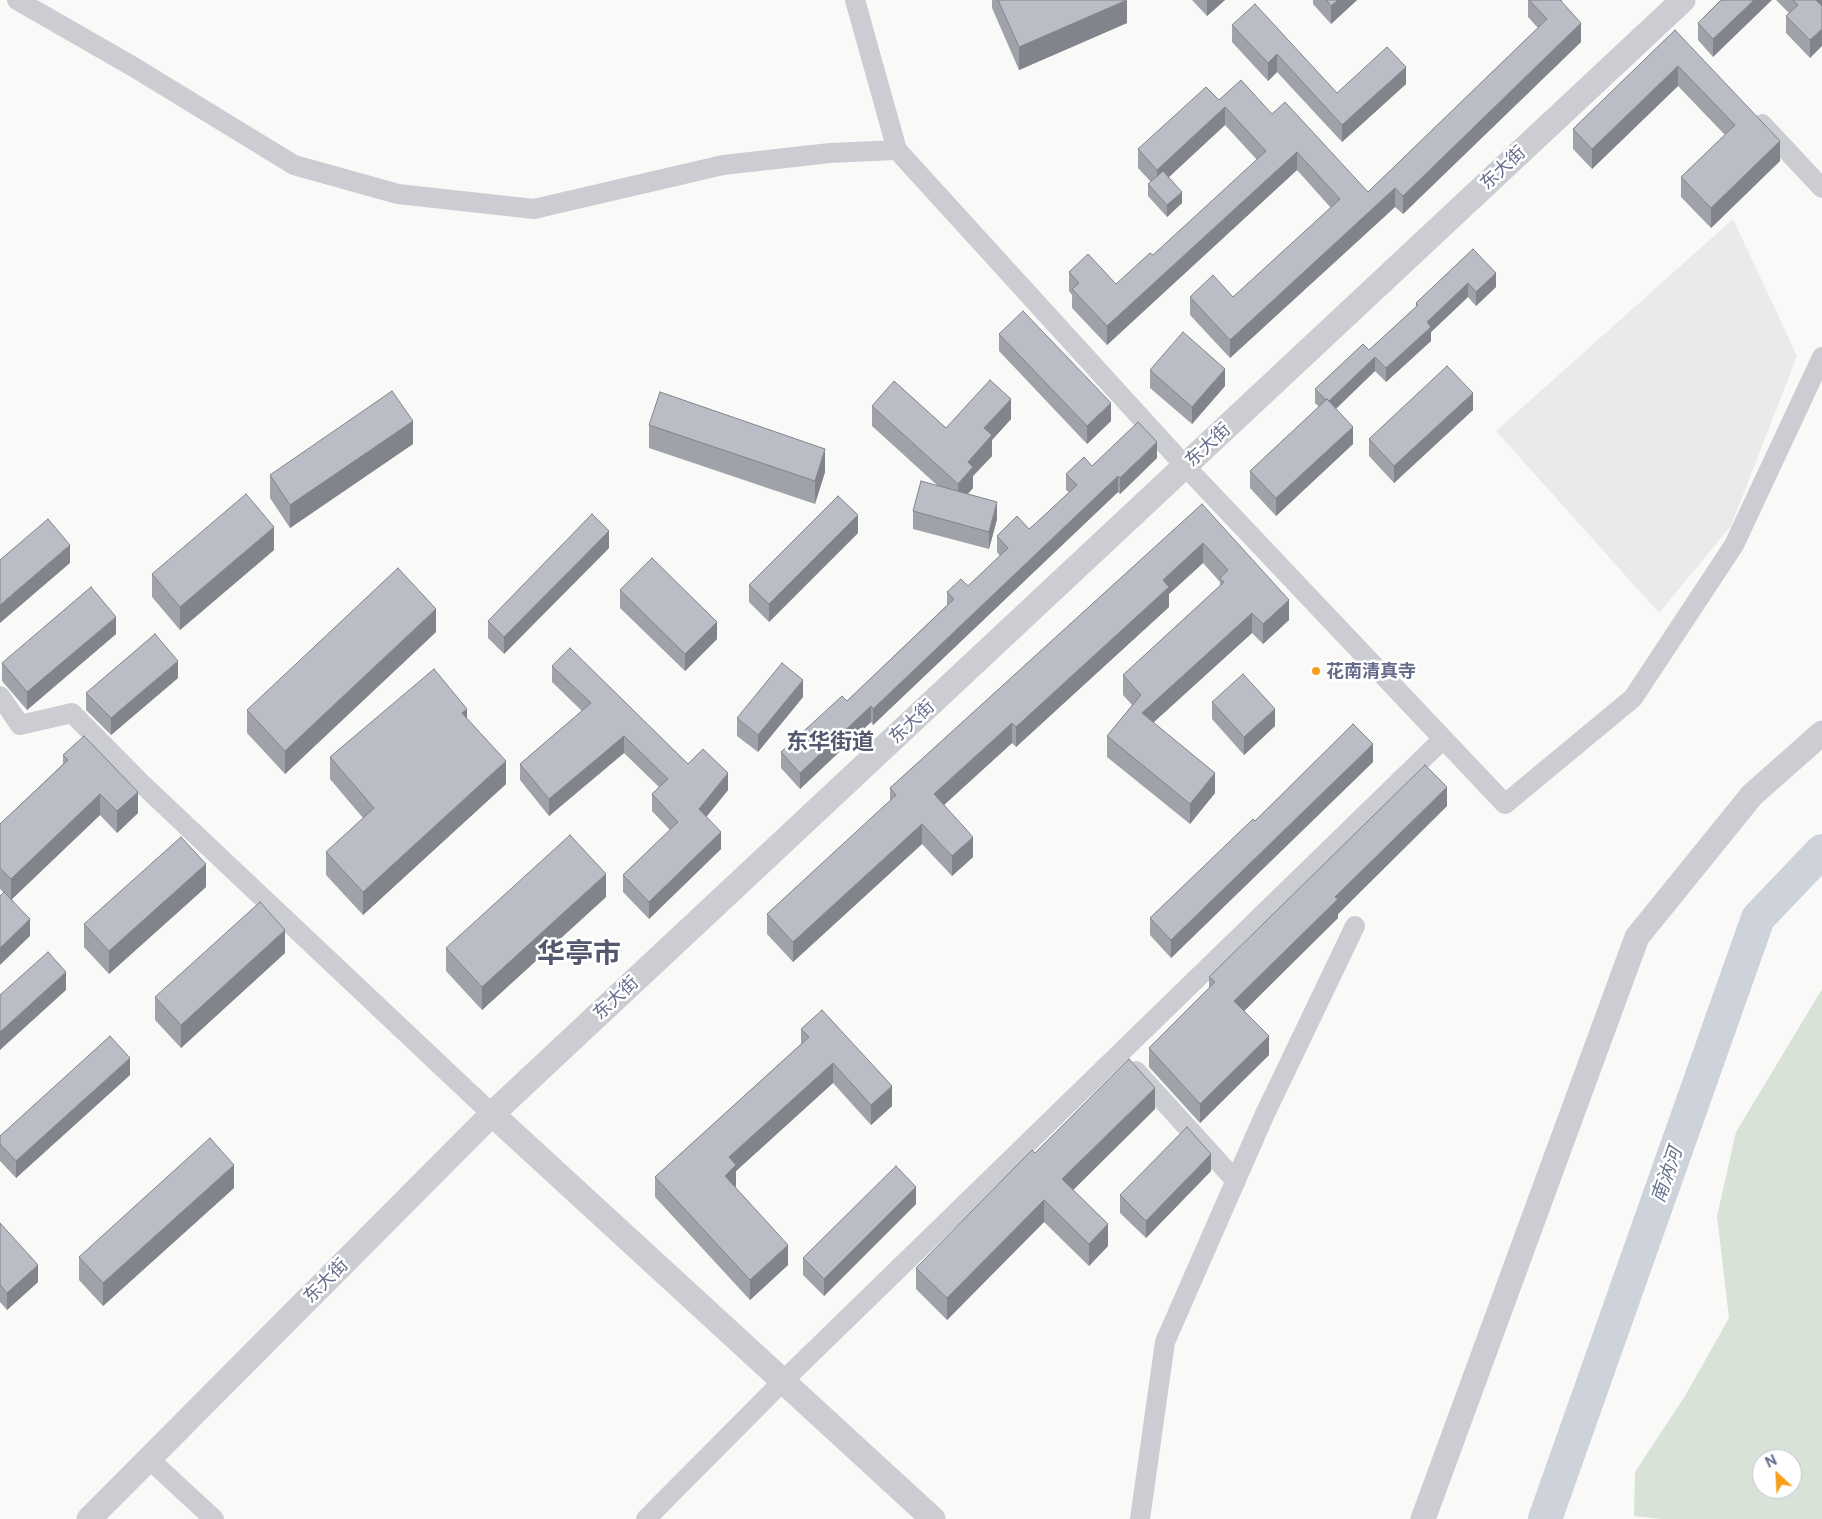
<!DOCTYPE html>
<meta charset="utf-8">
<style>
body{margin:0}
#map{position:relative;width:1822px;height:1519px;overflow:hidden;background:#f9faf7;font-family:"Public Sans",sans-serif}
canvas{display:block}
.north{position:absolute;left:1752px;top:1449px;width:50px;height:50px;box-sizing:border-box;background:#fff;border:1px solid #c1c4d1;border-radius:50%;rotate:335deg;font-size:14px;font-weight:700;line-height:20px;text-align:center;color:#656c8b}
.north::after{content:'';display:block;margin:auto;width:18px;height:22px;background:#f69f1b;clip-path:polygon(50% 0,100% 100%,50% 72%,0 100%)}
</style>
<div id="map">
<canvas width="1822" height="1519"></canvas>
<div class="north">N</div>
</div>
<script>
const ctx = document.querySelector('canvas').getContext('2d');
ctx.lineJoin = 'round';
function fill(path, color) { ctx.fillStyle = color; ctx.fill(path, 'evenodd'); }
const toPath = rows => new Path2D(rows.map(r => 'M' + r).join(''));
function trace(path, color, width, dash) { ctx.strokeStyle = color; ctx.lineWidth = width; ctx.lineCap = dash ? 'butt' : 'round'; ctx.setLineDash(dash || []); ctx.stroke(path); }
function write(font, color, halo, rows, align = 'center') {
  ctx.font = font + ' "Public Sans","Noto Sans SC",sans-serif'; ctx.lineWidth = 5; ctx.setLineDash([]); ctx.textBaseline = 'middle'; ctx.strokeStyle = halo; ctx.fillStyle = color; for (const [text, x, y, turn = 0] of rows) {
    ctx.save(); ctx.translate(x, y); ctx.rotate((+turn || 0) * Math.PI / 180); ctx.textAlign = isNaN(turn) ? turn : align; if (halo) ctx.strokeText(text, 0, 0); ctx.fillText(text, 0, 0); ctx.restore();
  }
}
const built = toPath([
 [1733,219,1797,356,1731,526,1659,613,1496,431]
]);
const green = toPath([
 [1822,989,1822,1519,1661,1519,1634,1516,1635,1472,1685,1396,1729,1318,1717,1216,1736,1132],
 [1762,1459,1792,1459,1792,1489,1762,1489]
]);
const river = toPath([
 [1545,1519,1758,918,1822,851]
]);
const minor = toPath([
 [17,0,132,66,294,165,398,194,534,209,723,165,830,153,897,150],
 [855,0,897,150,1185,466,1505,804,1633,698,1734,545,1822,357],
 [1762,124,1822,188],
 [0,696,20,725,72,713,141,783,492,1114],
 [1136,1071,1236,1181],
 [149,1459,214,1519],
 [646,1519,783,1381,1443,739],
 [1140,1519,1165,1342,1264,1116,1355,926]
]);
const tertiary = toPath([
 [492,1114,933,1519],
 [89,1519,492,1114,1683,0],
 [1423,1519,1637,937,1752,795,1822,733]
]);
const wall = toPath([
 [992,0,1127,0,1127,23,1019,70,992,8],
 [1192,0,1225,0,1207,16],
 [1313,0,1357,0,1331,24,1313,4],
 [1528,0,1563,0,1561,1,1581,42,1403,214,1395,207,1230,358,1190,315,1190,297,1233,297,1331,208,1297,170,1107,345,1072,308,1072,295,1069,291,1069,272,1116,284,1153,255,1257,160,1225,125,1169,177,1182,203,1167,217,1148,196,1148,184,1151,182,1138,168,1138,149,1219,100,1272,114,1368,192,1538,28,1528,17],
 [1721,0,1713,57,1698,40,1698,23],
 [1776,0,1822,0,1810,58,1786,33,1786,16,1789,13],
 [1232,25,1337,93,1406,84,1342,142,1277,72,1268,81,1232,42],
 [1675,30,1780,161,1711,228,1681,197,1681,177,1725,135,1678,86,1592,169,1573,149,1573,129],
 [1473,249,1496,287,1476,306,1468,297,1431,332,1431,341,1386,382,1375,371,1336,409,1353,444,1276,516,1250,488,1250,471,1319,407,1315,403,1315,389,1369,350,1416,307,1416,303],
 [999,334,1111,421,1087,444,999,351],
 [1150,370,1225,386,1192,424,1150,388],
 [872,406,946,428,1011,419,992,440,992,456,973,476,973,488,968,494,997,519,989,549,913,529,913,511,938,486,872,426],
 [1473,410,1394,483,1369,456,1369,439],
 [649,425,825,472,815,504,649,448],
 [413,444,290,528,270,498,270,475],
 [1157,458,1120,494,1118,492,873,725,871,722,800,789,781,768,781,752,847,701,947,605,947,592,968,586,1000,556,997,552,997,536,1029,529,1036,523,1069,492,1066,490,1066,474,1092,466],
 [1202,504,1289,620,1263,644,1252,633,1153,722,1215,793,1190,824,1107,757,1107,736,1132,705,1123,695,1123,675,1220,586,1220,582,1203,563,1169,594,1169,607,1016,747,1012,743,944,805,973,857,952,876,922,844,793,962,767,934,767,914,890,802,890,788],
 [858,533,769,622,749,602,749,585],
 [609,548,504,654,488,638,488,621],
 [274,550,180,630,152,597,152,574],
 [620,590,717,639,685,671,620,608],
 [436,632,285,774,247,733,247,710],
 [116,634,27,710,2,681,2,663],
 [552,666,688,764,728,790,706,817,721,849,649,919,623,892,623,875,670,830,652,811,652,794,659,787,624,753,549,816,520,780,520,764,582,711,552,682],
 [178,678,111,735,86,710,86,693],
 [803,697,758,752,737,736,737,718],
 [1212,702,1275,726,1244,755,1212,719],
 [467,719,506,784,363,915,326,875,326,852,363,818,330,779,330,757],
 [63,755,138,813,117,833,100,815,12,899,30,936,4,893,0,889,0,824,63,764],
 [1373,762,1171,958,1150,935,1150,918,1255,821],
 [1447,806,1338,914,1338,918,1244,1011,1269,1055,1200,1123,1149,1067,1149,1048,1209,988,1209,977],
 [206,887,109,974,84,947,84,924],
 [606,897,482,1010,446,971,446,948],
 [285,953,181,1048,155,1020,155,997],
 [801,1029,892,1106,871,1125,833,1083,736,1171,736,1186,735,1187,788,1265,750,1300,655,1197,655,1177,801,1044],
 [130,1075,16,1178,0,1161,0,1136],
 [1155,1109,1073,1190,1108,1246,1089,1266,1044,1222,947,1320,916,1289,916,1268,1035,1153],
 [1211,1171,1146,1238,1120,1213,1120,1195],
 [234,1188,103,1306,79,1280,79,1257],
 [916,1204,824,1296,803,1275,803,1258],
 [0,1223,38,1282,7,1310,0,1302]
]);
const shadedWall = toPath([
 [1127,0,1127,23,1019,70,1019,47],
 [1207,0,1225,0,1207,16],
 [1338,0,1357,0,1331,24,1331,6],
 [1754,0,1772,0,1713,57,1713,39],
 [1815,0,1822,0,1822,9],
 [1581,23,1581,42,1403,214,1403,196],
 [1822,29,1822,46,1810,58,1810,40],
 [1277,54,1277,72,1268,81,1268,63],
 [1678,66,1678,86,1592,169,1592,149],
 [1406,67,1406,84,1342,142,1342,125],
 [1225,107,1225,125,1157,188,1157,170],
 [1780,141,1780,161,1711,228,1711,208],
 [1297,152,1297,170,1107,345,1107,326],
 [1395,188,1395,207,1230,358,1230,340],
 [1182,192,1182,203,1167,217,1167,205],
 [1496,273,1496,287,1476,306,1476,292],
 [1468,283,1468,297,1431,332,1431,341,1386,382,1386,368,1427,322],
 [1375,357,1375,371,1328,416,1328,402],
 [1225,369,1225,386,1192,424,1192,407],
 [1473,393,1473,410,1394,483,1394,466],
 [1011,399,1011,419,992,440,992,456,973,476,973,488,958,504,958,484,984,428],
 [1111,403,1111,421,1087,444,1087,426],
 [413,421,413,444,290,528,290,505],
 [1353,427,1353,444,1276,516,1276,498],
 [1157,442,1157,458,1120,494,1120,478],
 [825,449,825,472,815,504,815,481],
 [1118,476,1118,492,873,725,873,709],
 [997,502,997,519,989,549,989,532],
 [858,515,858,533,769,622,769,604],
 [274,527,274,550,180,630,180,607],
 [609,531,609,548,504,654,504,637],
 [1203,543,1203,563,1169,594,1169,607,1016,747,1016,727,1163,580],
 [70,545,70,563,0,623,0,605],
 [1289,600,1289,620,1263,644,1263,624],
 [436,609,436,632,285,774,285,751],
 [1252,613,1252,633,1142,733,1142,713],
 [116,617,116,634,27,710,27,692],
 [717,622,717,639,685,671,685,654],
 [178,661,178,678,111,735,111,718],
 [803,680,803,697,758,752,758,735],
 [871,706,871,722,800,789,800,773],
 [467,709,467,732,462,713],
 [1275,709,1275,726,1244,755,1244,737],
 [1012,723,1012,743,934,814,934,794],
 [624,736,624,753,549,816,549,799],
 [1373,744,1373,762,1171,958,1171,940],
 [506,761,506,784,363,915,363,892],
 [728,773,728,790,699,826,699,809],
 [1215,773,1215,793,1190,824,1190,804],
 [1447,787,1447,806,1338,914,1338,918,1234,1021,1234,1001,1335,897],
 [138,792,138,813,117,833,117,811],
 [100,794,100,815,11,900,11,879],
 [922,824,922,844,793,962,793,942],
 [721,832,721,849,649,919,649,902],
 [973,837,973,857,952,876,952,856],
 [206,864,206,887,109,974,109,951],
 [606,874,606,897,482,1010,482,987],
 [30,919,30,936,0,965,0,948],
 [285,930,285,953,181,1048,181,1025],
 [66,972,66,990,0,1050,0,1032],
 [1269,1036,1269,1055,1200,1123,1200,1104],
 [130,1058,130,1075,16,1178,16,1161],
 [833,1063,833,1083,736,1171,736,1186,725,1196,725,1176,729,1157],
 [892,1086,892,1106,871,1125,871,1105],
 [1155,1088,1155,1109,1062,1201,1062,1179],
 [1211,1154,1211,1171,1146,1238,1146,1221],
 [234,1165,234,1188,103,1306,103,1283],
 [916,1187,916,1204,824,1296,824,1279],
 [1044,1200,1044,1222,947,1320,947,1298],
 [1108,1224,1108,1246,1089,1266,1089,1244],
 [788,1245,788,1265,750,1300,750,1280],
 [38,1265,38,1282,7,1310,7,1293]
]);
const building = toPath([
 [998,0,1127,0,1019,47,998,0],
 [1326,0,1338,0,1331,6,1326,0],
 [1529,0,1560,0,1581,23,1403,196,1395,188,1230,340,1190,297,1213,275,1233,297,1340,199,1297,152,1107,326,1072,289,1079,283,1069,272,1088,254,1116,284,1150,253,1153,255,1266,151,1225,107,1157,170,1138,149,1206,87,1219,100,1241,80,1272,114,1285,102,1368,192,1547,19,1529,0],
 [1721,0,1754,0,1713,39,1698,23,1721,0],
 [1793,0,1816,0,1822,6,1822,29,1810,40,1786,16,1798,5,1793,0],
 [1255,4,1337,93,1387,47,1406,67,1342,125,1277,54,1268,63,1232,25,1255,4],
 [1675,30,1780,141,1711,208,1681,177,1735,125,1678,66,1592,149,1573,129,1675,30],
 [1163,171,1182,192,1167,205,1148,184,1163,171],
 [1473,249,1496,273,1476,292,1468,283,1427,322,1431,327,1386,368,1375,357,1329,401,1327,399,1326,400,1315,389,1363,344,1369,350,1418,305,1416,303,1473,249],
 [1023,311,1111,403,1087,426,999,334,1023,311],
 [1183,332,1225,369,1192,407,1150,370,1183,332],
 [1447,366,1473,393,1394,466,1369,439,1447,366],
 [990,380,1011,399,984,428,992,435,968,462,973,467,958,484,872,406,894,381,946,428,990,380],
 [392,391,413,421,290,505,270,475,392,391],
 [660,392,825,449,815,481,649,425,660,392],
 [1327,399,1353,427,1276,498,1250,471,1327,399],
 [1138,422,1157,442,1120,478,1118,476,873,709,871,706,800,773,781,752,842,696,847,701,954,599,947,592,961,579,968,586,1008,548,997,536,1017,516,1029,529,1036,523,1077,485,1066,474,1084,457,1092,466,1138,422],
 [921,481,997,502,989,532,913,511,921,481],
 [246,494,274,527,180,607,152,574,246,494],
 [838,496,858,515,769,604,749,585,838,496],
 [1202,504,1289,600,1263,624,1252,613,1142,713,1215,773,1190,804,1107,736,1141,695,1123,675,1224,582,1220,578,1228,570,1203,543,1163,580,1169,587,1016,727,1012,723,934,794,973,837,952,856,922,824,793,942,767,914,896,795,890,788,1202,504],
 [592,514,609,531,504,637,488,621,592,514],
 [48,519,70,545,0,605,0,560,48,519],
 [652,558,717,622,685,654,620,590,652,558],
 [398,568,436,609,285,751,247,710,398,568],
 [91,587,116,617,27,692,2,663,91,587],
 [155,634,178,661,111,718,86,693,155,634],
 [570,648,688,764,703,749,728,773,699,809,721,832,649,902,623,875,678,822,652,794,668,779,624,736,549,799,520,764,591,703,552,666,570,648],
 [782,663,803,680,758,735,737,718,782,663],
 [434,669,467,709,462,713,506,761,363,892,326,852,374,808,330,757,434,669],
 [1243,674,1275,709,1244,737,1212,702,1243,674],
 [1353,724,1373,744,1171,940,1150,918,1253,819,1255,821,1353,724],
 [84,736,138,792,117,811,100,794,11,879,0,868,0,824,68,760,63,755,84,736],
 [1425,765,1447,787,1335,897,1338,899,1234,1001,1269,1036,1200,1104,1149,1048,1215,982,1209,977,1425,765],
 [570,835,606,874,482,987,446,948,570,835],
 [181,837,206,864,109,951,84,924,181,837],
 [4,892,30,919,0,948,0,896,4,892],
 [260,902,285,930,181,1025,155,997,260,902],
 [48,952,66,972,0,1032,0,995,48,952],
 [822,1010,892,1086,871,1105,833,1063,729,1157,736,1165,725,1176,788,1245,750,1280,655,1177,809,1037,801,1029,822,1010],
 [110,1036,130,1058,16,1161,0,1144,0,1136,110,1036],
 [1129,1059,1155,1088,1062,1179,1108,1224,1089,1244,1044,1200,947,1298,916,1268,1032,1150,1035,1153,1129,1059],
 [1187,1127,1211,1154,1146,1221,1120,1195,1187,1127],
 [210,1138,234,1165,103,1283,79,1257,210,1138],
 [896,1166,916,1187,824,1279,803,1258,896,1166],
 [0,1223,38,1265,7,1293,0,1285,0,1223]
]);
const markers = [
 [1316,671,5,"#f69f1b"]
];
const streetNames = [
 ["东大街",1503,168,-43],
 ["东大街",1208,445,-43],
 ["东大街",912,722,-43],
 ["东大街",616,998,-43],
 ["东大街",326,1281,-45]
];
const poiNames = [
 ["花南清真寺",1326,671]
];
const waterNames = [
 ["南汭河",1667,1175,-71]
];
const districtNames = [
 ["东华街道",830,742]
];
const townNames = [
 ["华亭市",579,954]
];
fill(built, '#eaeaea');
fill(green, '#d8e2d7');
trace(river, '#ced2da', 34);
trace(minor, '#cccdd2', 20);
trace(tertiary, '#cccdd2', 25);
fill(wall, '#a0a2aa');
fill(shadedWall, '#82848b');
fill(building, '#babcc6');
trace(building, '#82848b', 1);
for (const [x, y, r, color] of markers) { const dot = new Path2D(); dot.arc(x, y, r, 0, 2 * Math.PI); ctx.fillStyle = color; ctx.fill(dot); trace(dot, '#fff', 2); }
write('18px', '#656c8b', '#fff', streetNames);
write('bold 18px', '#656c8b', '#fff', poiNames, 'left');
write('italic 19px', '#66748d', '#fff', waterNames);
write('bold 22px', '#54596f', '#fff', districtNames);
write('bold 28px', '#54596f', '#fff', townNames);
</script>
